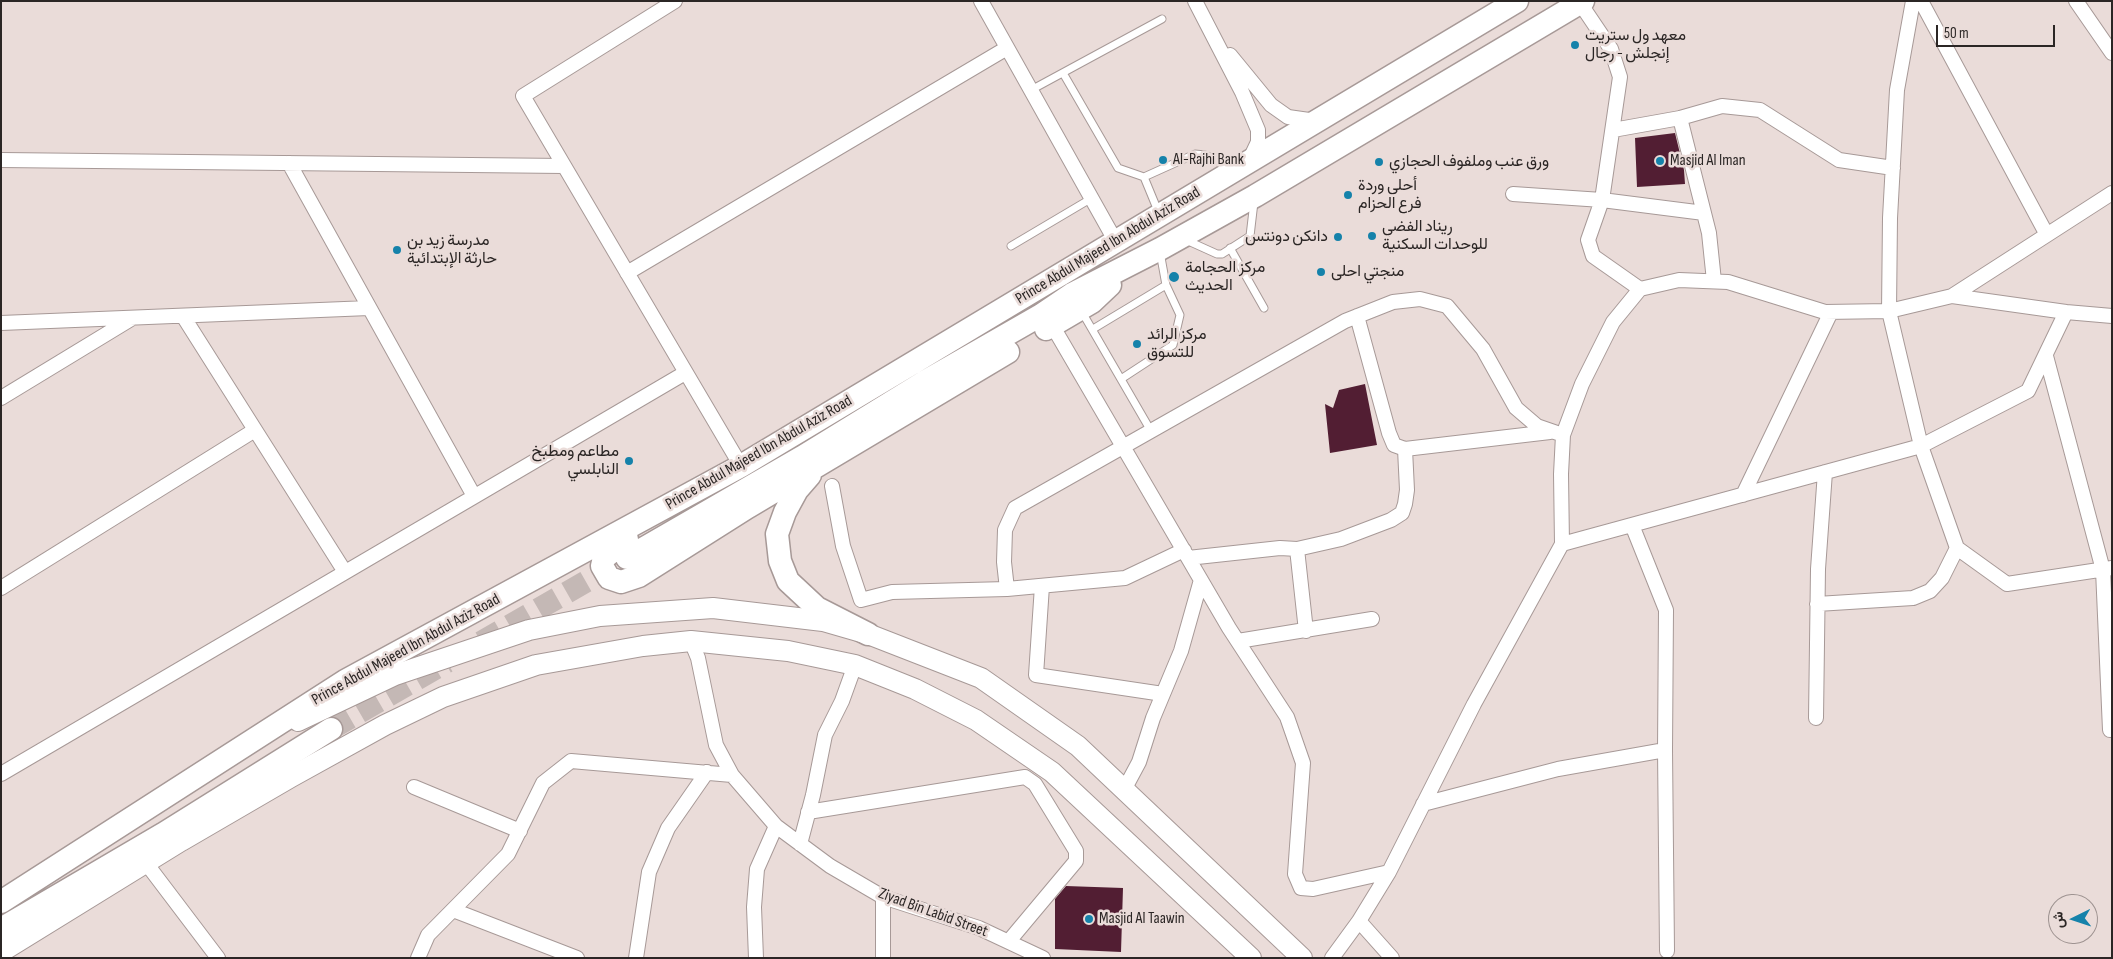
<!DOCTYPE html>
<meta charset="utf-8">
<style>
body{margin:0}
#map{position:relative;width:2113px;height:959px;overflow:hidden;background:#eadcd9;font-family:"Sofia Sans Condensed",Vazirmatn,sans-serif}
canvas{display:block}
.frame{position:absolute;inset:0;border:2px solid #2b2625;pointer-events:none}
.north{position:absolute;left:2048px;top:894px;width:50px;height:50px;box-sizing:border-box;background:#eadcd9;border:1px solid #9e9391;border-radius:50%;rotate:266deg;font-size:14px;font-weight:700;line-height:20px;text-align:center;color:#2b2625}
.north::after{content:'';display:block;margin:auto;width:18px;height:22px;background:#1582aa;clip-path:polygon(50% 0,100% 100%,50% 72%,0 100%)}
.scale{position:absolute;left:1936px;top:25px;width:119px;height:22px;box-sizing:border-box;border:2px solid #2b2625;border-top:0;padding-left:6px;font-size:15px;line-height:18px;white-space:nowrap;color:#2b2625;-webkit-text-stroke:4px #eadcd9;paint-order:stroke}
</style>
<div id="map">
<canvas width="2113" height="959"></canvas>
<div class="frame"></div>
<div class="north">ش</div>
<div class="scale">50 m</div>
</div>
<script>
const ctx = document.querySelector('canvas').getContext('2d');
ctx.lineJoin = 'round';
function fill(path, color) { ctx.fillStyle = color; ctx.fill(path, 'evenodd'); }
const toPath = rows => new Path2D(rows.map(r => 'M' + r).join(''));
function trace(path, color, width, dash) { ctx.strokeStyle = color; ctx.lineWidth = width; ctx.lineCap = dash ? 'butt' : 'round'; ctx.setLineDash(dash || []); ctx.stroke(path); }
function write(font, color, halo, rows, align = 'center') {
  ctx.font = font + ' "Sofia Sans Condensed",Vazirmatn,sans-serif'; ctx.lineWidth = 5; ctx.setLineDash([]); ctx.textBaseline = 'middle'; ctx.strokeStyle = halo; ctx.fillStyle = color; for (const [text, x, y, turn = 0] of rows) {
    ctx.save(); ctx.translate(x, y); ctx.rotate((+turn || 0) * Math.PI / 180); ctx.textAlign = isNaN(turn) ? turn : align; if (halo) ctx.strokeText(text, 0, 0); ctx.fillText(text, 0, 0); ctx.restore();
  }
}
const building = toPath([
 [1675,133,1684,170,1685,184,1637,187,1635,138],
 [1365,384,1377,445,1330,453,1325,404,1333,408,1339,390],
 [1066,886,1123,888,1121,952,1055,949,1055,899]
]);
const primaryTunnel = toPath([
 [481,642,627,558],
 [331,729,447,662]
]);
const lane = toPath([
 [1063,73,1118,168,1144,177,1195,154,1205,155,1219,161,1227,171],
 [1031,90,1162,19],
 [1144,177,1158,211],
 [1186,240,1217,254,1222,254,1250,236,1254,202],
 [1011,246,1092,198],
 [1230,248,1264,308],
 [1082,312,1151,431],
 [1093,329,1166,285],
 [1121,379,1173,345,1180,315,1166,285,1160,252]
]);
const street = toPath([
 [675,1,523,96,741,466],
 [981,1,1116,242],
 [1195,1,1242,92,1258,130,1258,142,1250,159],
 [1913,1,1897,90,1890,218,1889,311,1921,446,1957,548,2007,584,2112,568],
 [1921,1,2047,235],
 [2076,1,2112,53],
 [1580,3,1611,49,1620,77,1602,200,1588,240,1593,256,1640,289],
 [1230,55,1271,105,1288,117,1316,121],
 [1680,118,1709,233,1714,281],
 [1613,130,1680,118,1722,106,1760,110,1839,160,1893,168],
 [1,160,564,166],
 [289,163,474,496],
 [1513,194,1602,200,1704,213],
 [627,273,1007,48],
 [1952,296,2066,312],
 [183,316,345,572],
 [1357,316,1389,433,1394,445,1405,449,1550,432],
 [1,323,369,308],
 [1052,325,1229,628,1287,717,1303,763,1295,874,1301,888,1313,889,1389,872],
 [2046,356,2103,570,2110,730],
 [1,398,131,319],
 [832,486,843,546,861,600,892,592,1007,589,1125,578,1184,550],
 [1743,495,1831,312],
 [1632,525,1666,610,1665,750,1667,951],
 [1562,544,1561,474,1563,435,1582,384,1613,322,1640,289,1679,280,1728,282,1825,312,1889,311,1952,296,2112,193],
 [1297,549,1341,539,1391,520,1402,513,1405,504,1407,490,1405,449],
 [1188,558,1280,548,1297,549,1306,631],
 [1042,586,1036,675,1163,694],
 [1,588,255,430],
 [1007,589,1004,562,1005,530,1015,508,1345,321,1393,302,1420,299,1447,306,1483,349,1516,408,1537,426,1563,435],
 [1817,604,1913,598,1930,591,1942,578,1957,548],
 [691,641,698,658,716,745,732,775,776,826,830,866,883,897,979,928,1043,958],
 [1238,641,1372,619],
 [1816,718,1818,569,1825,472],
 [1,774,685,373],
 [414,787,520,831],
 [1124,790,1139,762,1153,718,1181,651,1201,580],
 [1423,804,1558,769,1665,750],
 [808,812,1025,777,1035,784,1076,851,1076,861,1009,941],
 [800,844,813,795,825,735,842,701,855,665],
 [146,863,218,958],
 [453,910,577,958],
 [1359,921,1392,958],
 [418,958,428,935,508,854,543,783,571,761,732,775],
 [636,958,649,872,668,828,707,772],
 [756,958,754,907,757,869,776,826],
 [883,958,883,897],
 [1332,958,1359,921,1389,872,1474,704,1562,544,1921,446,2028,391,2066,312,2112,316]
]);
const secondary = toPath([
 [298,721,395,675,529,630,600,616,713,608,823,621,868,634,981,678,1078,746,1302,958],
 [1,952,181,841,291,777,385,725,443,697,536,665,643,646,691,641,788,651,855,665,915,689,976,720,1052,772,1251,958]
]);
const primary = toPath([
 [1046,329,1092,302,1110,285],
 [810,475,797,490,785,512,777,534,780,561,788,581,817,608,868,634],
 [627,539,604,558,602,566,609,578,621,582,639,576,748,507,1008,352],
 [627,558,802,457,924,382,1041,315,1072,294,1160,249,1255,196,1583,1],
 [1,902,345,681,741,466,1517,1],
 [1,929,163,834,331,729]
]);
const markers = [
 [1575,45,5,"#1582aa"],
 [1163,160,5,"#1582aa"],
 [1660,161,5,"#1582aa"],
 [1379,162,5,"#1582aa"],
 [1348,195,5,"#1582aa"],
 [1372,236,5,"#1582aa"],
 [1338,237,5,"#1582aa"],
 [397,250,5,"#1582aa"],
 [1321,272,5,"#1582aa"],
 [1174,277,6,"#1582aa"],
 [1137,344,5,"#1582aa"],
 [629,461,5,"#1582aa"],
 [1089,919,5,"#1582aa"]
];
const poiNames = [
 ["معهد ول ستريت",1585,36],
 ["إنجلش - رجال",1585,54],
 ["Al-Rajhi Bank",1173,160],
 ["Masjid Al Iman",1670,161],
 ["ورق عنب وملفوف الحجازي",1389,162],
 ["أحلى وردة",1358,186],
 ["فرع الحزام",1358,204],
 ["ريناد الفضي",1382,227],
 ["للوحدات السكنية",1382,245],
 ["دانكن دونتس",1328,237,"right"],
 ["مدرسة زيد بن",407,241],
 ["حارثة الإبتدائية",407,259],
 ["مركز الحجامة",1185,268],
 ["الحديث",1185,286],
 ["منجتي احلى",1331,272],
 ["مركز الرائد",1147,335],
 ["للتسوق",1147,353],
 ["مطاعم ومطبخ",619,452,"right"],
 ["النابلسي",619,470,"right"],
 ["Masjid Al Taawin",1099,919]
];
const streetNames = [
 ["Prince Abdul Majeed Ibn Abdul Aziz Road",1108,246,-31],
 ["Prince Abdul Majeed Ibn Abdul Aziz Road",759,453,-30],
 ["Prince Abdul Majeed Ibn Abdul Aziz Road",406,650,-29],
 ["Ziyad Bin Labid Street",933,913,20]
];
fill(building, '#521e33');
trace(primaryTunnel, '#c4b8b5', 22, [22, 11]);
trace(lane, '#a79997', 9);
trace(street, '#a79997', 16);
trace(secondary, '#a79997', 22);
trace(primary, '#a79997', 25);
trace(lane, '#fff', 7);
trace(street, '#fff', 14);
trace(secondary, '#fff', 20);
trace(primary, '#fff', 22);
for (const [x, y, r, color] of markers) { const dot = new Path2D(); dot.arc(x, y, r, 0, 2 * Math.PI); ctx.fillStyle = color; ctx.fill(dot); trace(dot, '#eadcd9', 2); }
write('16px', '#2b2625', '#eadcd9', poiNames, 'left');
write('16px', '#2b2625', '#eadcd9', streetNames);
</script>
